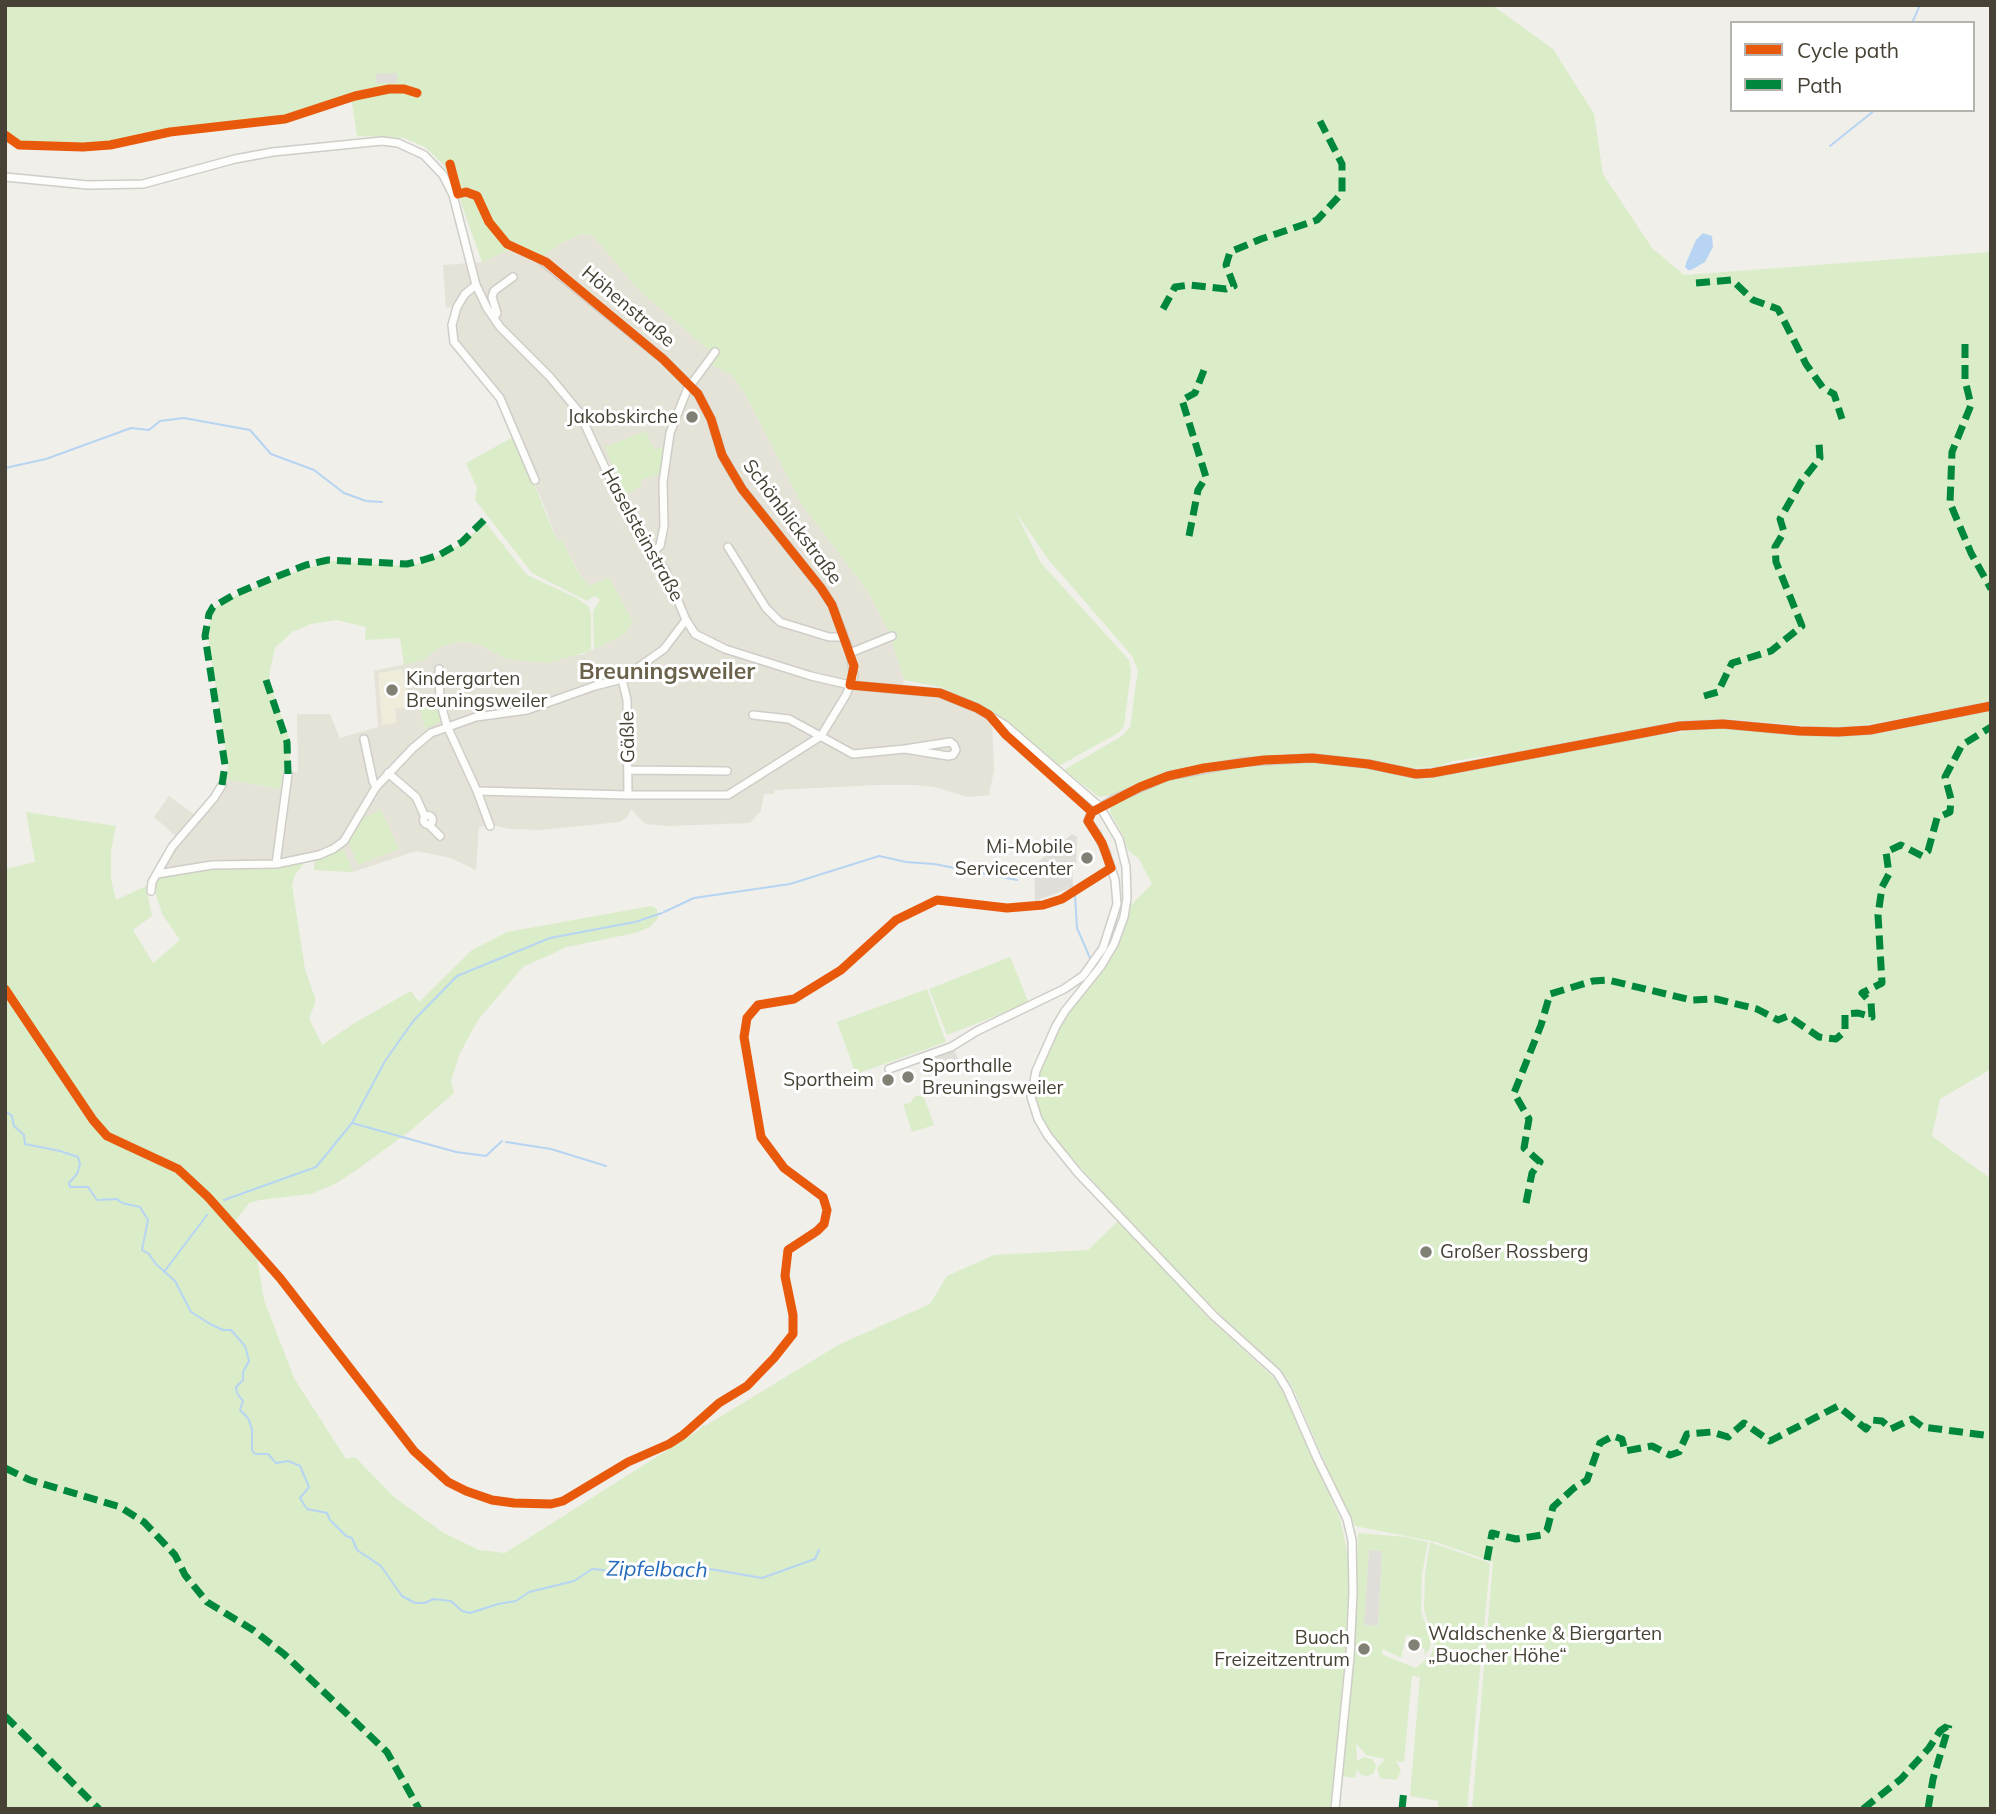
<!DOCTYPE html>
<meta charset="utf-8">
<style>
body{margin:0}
#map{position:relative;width:1996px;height:1814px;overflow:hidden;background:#f0efea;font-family:Mulish,sans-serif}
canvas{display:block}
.frame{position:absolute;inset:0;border:7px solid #474235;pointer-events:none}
.legend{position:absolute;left:1730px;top:21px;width:245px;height:91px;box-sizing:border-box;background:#fff;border:2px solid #b5b3ae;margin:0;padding:9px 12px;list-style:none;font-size:21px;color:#474235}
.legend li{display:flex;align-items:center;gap:14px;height:35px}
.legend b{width:35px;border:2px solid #b5b3ae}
</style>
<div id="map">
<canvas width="1996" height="1814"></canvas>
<div class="frame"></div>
<ul class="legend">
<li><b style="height:9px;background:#e8590c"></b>Cycle path</li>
<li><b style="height:9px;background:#00873e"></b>Path</li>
</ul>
</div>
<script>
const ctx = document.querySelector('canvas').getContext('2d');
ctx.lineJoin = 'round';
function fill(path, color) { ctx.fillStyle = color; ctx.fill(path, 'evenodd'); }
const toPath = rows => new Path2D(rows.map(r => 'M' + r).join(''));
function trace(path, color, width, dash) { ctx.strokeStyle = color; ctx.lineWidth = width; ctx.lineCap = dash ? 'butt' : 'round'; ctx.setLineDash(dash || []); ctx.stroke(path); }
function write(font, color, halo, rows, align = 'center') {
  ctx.font = font + ' Mulish,sans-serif'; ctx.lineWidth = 6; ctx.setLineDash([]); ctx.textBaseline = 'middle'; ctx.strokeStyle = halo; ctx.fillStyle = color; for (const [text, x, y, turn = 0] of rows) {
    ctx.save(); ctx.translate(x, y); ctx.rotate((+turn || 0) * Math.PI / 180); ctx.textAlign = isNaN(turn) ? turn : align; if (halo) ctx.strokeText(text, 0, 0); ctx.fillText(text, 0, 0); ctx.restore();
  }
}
const residential = toPath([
 [582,234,593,236,712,352,724,370,732,374,746,395,801,503,869,593,889,632,904,680,902,693,949,699,992,722,994,770,989,795,968,797,934,787,916,785,879,785,775,790,774,794,764,794,761,811,750,823,669,826,645,824,631,809,628,816,620,822,540,830,509,829,492,825,479,827,476,870,451,858,416,851,353,872,314,870,314,864,318,856,276,864,157,871,163,854,177,837,154,817,169,796,195,815,213,795,220,778,280,789,283,771,298,772,297,714,330,714,340,738,378,727,374,671,423,660,441,647,461,641,481,645,506,659,582,655,625,634,609,578,589,586,577,570,562,540,557,541,548,515,493,389,457,350,454,306,446,308,443,265,482,262,516,247,541,258,561,243]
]);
const education = toPath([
 [402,669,409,706,395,709,397,723,382,725,378,673]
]);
const green = toPath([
 [5,5,1492,5,1553,49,1594,114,1603,174,1652,248,1684,275,1991,252,1991,701,1872,724,1831,728,1727,719,1679,721,1516,752,1453,761,1437,767,1413,768,1339,756,1284,754,1189,767,1154,778,1112,795,1099,797,1064,770,1122,736,1130,727,1138,670,1132,656,1048,559,1015,511,1041,563,1129,660,1131,672,1124,726,1118,733,1059,766,995,714,941,687,904,680,889,632,869,593,801,503,746,395,732,375,706,362,711,352,638,289,593,236,582,234,561,243,541,258,516,247,482,262,453,180,443,164,425,147,404,138,357,136,351,97,285,119,170,132,110,145,83,147,19,145,5,135],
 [646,431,654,450,663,447,661,474,641,480,642,485,625,495,605,447],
 [515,436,557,541,562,540,576,569,589,586,609,577,633,622,625,634,594,649,593,611,600,600,595,596,587,601,532,573,475,500,477,488,466,463],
 [485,522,527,575,577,598,589,607,591,614,591,651,548,663,506,659,481,645,461,641,441,647,423,660,404,665,400,638,365,640,366,627,336,620,311,624,292,632,275,648,270,670,269,681,290,741,290,772,283,772,280,789,225,779,228,766,207,629,216,607,235,596,280,577,329,561,408,566,424,562,462,544],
 [436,706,441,721,425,729,420,709],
 [1991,711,1991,1069,1940,1099,1932,1136,1991,1179,1991,1809,1472,1809,1493,1562,1436,1542,1355,1526,1331,1477,1292,1386,1282,1372,1199,1295,1135,1228,1053,1137,1041,1117,1034,1098,1034,1084,1058,1027,1120,938,1130,906,1152,884,1139,859,1128,850,1123,835,1110,812,1111,806,1121,799,1174,777,1220,768,1319,761,1360,766,1425,779,1640,738,1702,729,1724,728,1832,737,1887,732],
 [381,810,399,849,358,865,348,841,359,820],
 [26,812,116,826,111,850,111,879,116,900,146,886,152,916,133,930,153,963,180,940,162,914,156,894,155,883,160,877,211,868,283,867,305,862,295,875,292,885,305,969,315,998,315,1004,309,1018,322,1045,356,1022,411,991,419,1002,472,950,507,932,651,906,657,909,658,918,650,927,635,933,567,947,523,967,478,1020,460,1053,451,1081,454,1093,410,1131,358,1169,335,1184,311,1194,260,1200,249,1203,236,1220,226,1223,257,1257,264,1300,294,1378,346,1459,355,1457,394,1497,444,1533,479,1550,505,1553,699,1430,703,1425,705,1426,840,1344,930,1304,947,1276,994,1255,1088,1250,1119,1220,1209,1318,1276,1380,1285,1395,1340,1518,1348,1555,1350,1582,1344,1677,1330,1809,5,1809,5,869,35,862],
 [342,849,345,852,353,872,314,870,317,858],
 [1010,957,1029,1003,947,1035,929,989],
 [927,989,946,1042,856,1074,837,1022],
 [923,1094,934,1125,912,1132,903,1104,910,1103,914,1097],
 [1358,1533,1406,1537,1428,1542,1422,1574,1421,1612,1431,1639,1430,1648,1424,1656,1425,1649,1421,1648,1422,1638,1406,1635,1401,1658,1383,1649,1382,1652,1383,1655,1416,1668,1431,1655,1435,1644,1424,1610,1425,1574,1430,1542,1490,1563,1467,1809,1438,1809,1438,1801,1410,1796,1420,1677,1412,1676,1404,1762,1396,1761,1401,1770,1398,1777,1396,1780,1380,1778,1377,1768,1385,1759,1366,1755,1356,1743,1357,1761,1364,1757,1372,1759,1376,1765,1374,1773,1368,1776,1361,1775,1357,1769,1355,1778,1342,1776,1353,1648],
 [1369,1550,1382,1551,1378,1626,1365,1625]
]);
const parking = toPath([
 [397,73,397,83,376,83,376,74],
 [1072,834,1077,837,1076,866,1072,867,1073,887,1035,901,1034,865],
 [954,1048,960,1065,928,1076,922,1059],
 [1369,1550,1382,1551,1378,1626,1364,1625]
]);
const water = toPath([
 [1703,233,1712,236,1713,247,1705,262,1691,270,1688,270,1685,267,1686,263,1696,240]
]);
const stream = toPath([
 [1912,23,1920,5],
 [1830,146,1875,110],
 [5,468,46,459,131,428,149,430,160,421,184,418,250,430,271,454,314,470,344,493,366,501,382,502],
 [1075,895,1077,928,1090,958],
 [664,912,694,898,790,884,879,856,906,862,934,864,1017,880],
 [5,1111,12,1116,14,1126,24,1135,25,1144,60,1151,78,1157,80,1165,77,1174,69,1183,70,1187,88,1187,97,1200,117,1199,122,1203,140,1207,148,1220,142,1250,149,1254,155,1263,175,1281,191,1312,212,1325,223,1330,231,1330,245,1346,249,1361,243,1372,243,1380,236,1387,237,1393,243,1401,240,1410,248,1418,252,1429,252,1450,255,1454,268,1454,276,1463,288,1461,300,1466,309,1487,300,1498,307,1509,327,1513,330,1520,346,1536,352,1538,357,1550,381,1566,402,1596,415,1603,425,1603,433,1599,451,1601,462,1611,470,1613,498,1604,516,1601,529,1592,574,1581,592,1569,623,1572,710,1569,762,1578,815,1559,819,1550],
 [352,1123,456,1152,486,1156,502,1141],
 [506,1142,551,1149,606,1166],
 [224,1200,316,1167,352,1123,385,1061,414,1020,457,976,550,938,635,922,662,913],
 [164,1272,207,1215]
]);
const minor = toPath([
 [5,177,88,185,143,184,235,159,273,152,382,141,398,143,424,155,443,175,453,195,476,285,487,308,500,327,550,377,579,412,620,500,666,572,686,620,695,634,725,649,811,676,850,685,940,693,977,708,1005,725,1100,807,1119,839,1126,867,1127,898,1124,917,1114,944,1101,966,1065,1011,1056,1026,1036,1071,1031,1097,1038,1119,1048,1136,1078,1173,1214,1316,1277,1373,1287,1389,1317,1458,1347,1519,1352,1540,1353,1592,1350,1657,1335,1809],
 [476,285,465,294,457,307,452,325,454,342,500,398,535,480],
 [494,318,497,313,492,297,494,291,513,277],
 [728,547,766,608,780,622,829,637,843,637],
 [653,551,660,546,664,526,663,482,670,433,687,390,715,352],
 [850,653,892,636],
 [439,669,440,701,447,726,477,791,628,795,728,795,821,736,846,695,854,676,850,653,832,605,821,588,742,489,722,455,711,419,698,394,663,359,541,260],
 [622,679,627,700,628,795],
 [753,715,789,719,853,754,905,749],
 [364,739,373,781,376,787],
 [950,742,954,745,956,750,953,755,948,756,905,749,950,742],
 [629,770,727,771],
 [388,773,416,797,425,817],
 [477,791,490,826],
 '423.5 820a4.5 4.5 0 1 1 9 0a4.5 4.5 0 1 1-9 0Z',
 [429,825,440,836],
 [276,864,288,774],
 [157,874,212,865,276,864,319,855,333,849,344,841,376,787,413,748,431,733,476,717,527,710,595,686,622,679,664,649,686,620],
 [151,891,152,882,172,847,214,798,222,785],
 [889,1069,951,1047,977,1031,1064,989,1083,976,1103,948,1117,904,1115,880,1105,850,1098,836,1088,821,1089,818,1092,812,1114,799,1168,776,1243,762,1312,758,1368,764,1416,774,1432,773,1680,726,1723,724,1800,731,1838,732,1870,730,1991,706]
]);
const quiet = toPath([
 [1696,283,1732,280,1753,300,1778,309,1806,364,1823,388,1834,394,1842,419],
 [1163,309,1175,287,1189,285,1226,289,1234,286,1226,265,1230,252,1261,239,1317,220,1342,193,1342,164,1320,121],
 [1965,344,1965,380,1971,405,1952,452,1950,503,1971,553,1991,589],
 [1189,536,1198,490,1206,477,1182,400,1195,393,1206,365],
 [266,680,287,742,288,774],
 [1704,696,1718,692,1732,663,1771,651,1802,626,1776,562,1775,547,1784,532,1780,519,1801,482,1820,458,1819,443],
 [222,785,225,765,205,636,209,614,213,607,235,594,268,580,306,565,328,560,407,564,423,560,439,555,462,542,485,519],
 [1526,1203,1532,1173,1540,1162,1524,1148,1529,1119,1514,1093,1541,1025,1550,994,1593,981,1608,980,1691,1000,1716,999,1757,1009,1778,1020,1788,1016,1819,1037,1836,1039,1845,1031,1845,1014,1858,1013,1872,1017,1871,1003,1862,993,1882,983,1878,915,1882,887,1889,874,1886,852,1901,845,1922,856,1928,851,1937,818,1950,812,1951,799,1945,777,1962,745,1991,727],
 [5,1468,30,1480,120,1507,144,1522,175,1555,185,1575,207,1602,253,1630,284,1654,387,1752,419,1809],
 [1487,1560,1492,1533,1516,1539,1542,1535,1547,1530,1553,1507,1574,1488,1587,1480,1600,1443,1613,1436,1622,1439,1625,1451,1652,1446,1670,1455,1679,1452,1687,1434,1712,1432,1728,1437,1744,1423,1770,1441,1838,1406,1866,1429,1872,1420,1882,1421,1891,1429,1912,1419,1923,1427,1991,1436],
 [5,1716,99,1809],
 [1402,1809,1404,1789],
 [1863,1809,1901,1779,1929,1748,1940,1731,1949,1725],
 [1928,1809,1933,1779,1949,1725]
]);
const cycleway = toPath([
 [5,135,19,145,83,147,110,145,170,132,285,119,355,96,389,89,404,89,417,93],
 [450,164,458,194,466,192,477,196,489,222,507,244,546,262,663,359,698,394,711,419,722,455,742,489,821,588,832,605,854,666,850,685,940,693,977,708,989,715,1006,735,1092,812],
 [5,989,93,1120,107,1136,178,1169,208,1197,280,1278,414,1451,448,1482,466,1491,492,1500,514,1503,551,1504,563,1501,628,1462,669,1444,683,1435,719,1403,747,1386,774,1358,793,1334,793,1315,785,1276,788,1250,817,1231,824,1224,827,1210,823,1197,784,1168,761,1137,744,1037,747,1018,758,1005,794,999,841,970,896,920,937,900,1007,908,1043,905,1062,899,1111,868,1102,843,1088,821,1092,812,1140,787,1168,776,1204,768,1264,760,1312,758,1368,764,1416,774,1432,773,1680,726,1723,724,1800,731,1838,732,1870,730,1991,706]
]);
const markers = [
 [692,417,7,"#827f74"],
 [392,690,7,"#827f74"],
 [1087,858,7,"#827f74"],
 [908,1077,7,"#827f74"],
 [888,1080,7,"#827f74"],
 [1426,1252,7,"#827f74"],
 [1414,1645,7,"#827f74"],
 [1364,1649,7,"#827f74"]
];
const streetNames = [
 ["Höhenstraße",628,307,40],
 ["Schönblickstraße",792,522,53],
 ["Haselsteinstraße",642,535,61],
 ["Gäßle",628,737,-91]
];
const poiNames = [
 ["Jakobskirche",678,417],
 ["Kindergarten",406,679,"left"],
 ["Breuningsweiler",406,701,"left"],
 ["Mi-Mobile",1073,847],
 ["Servicecenter",1073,869],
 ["Sporthalle",922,1066,"left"],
 ["Breuningsweiler",922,1088,"left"],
 ["Sportheim",874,1080],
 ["Großer Rossberg",1440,1252,"left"],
 ["Waldschenke & Biergarten",1428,1634,"left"],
 ["„Buocher Höhe“",1428,1656,"left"],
 ["Buoch",1350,1638],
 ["Freizeitzentrum",1350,1660]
];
const waterNames = [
 ["Zipfelbach",657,1570,1]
];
const quarterNames = [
 ["Breuningsweiler",667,672]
];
fill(residential, '#e5e2d7');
fill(education, '#efecdb');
fill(green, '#daedc8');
fill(parking, '#e0ded9');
fill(water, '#b7d4f2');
trace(stream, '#b7d4f2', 2);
trace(minor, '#cecdc7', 10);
trace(minor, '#fdfdfc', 7);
trace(quiet, '#00873e', 7, [14, 7]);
trace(cycleway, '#e8590c', 9);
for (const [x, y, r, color] of markers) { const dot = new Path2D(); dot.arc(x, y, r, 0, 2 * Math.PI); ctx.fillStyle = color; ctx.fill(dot); trace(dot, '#fff', 2.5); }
write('19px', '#474235', '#fff', streetNames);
write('19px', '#474235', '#fff', poiNames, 'right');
write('italic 21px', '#266bbb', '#fff', waterNames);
write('bold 23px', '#6b624b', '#fff', quarterNames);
</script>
